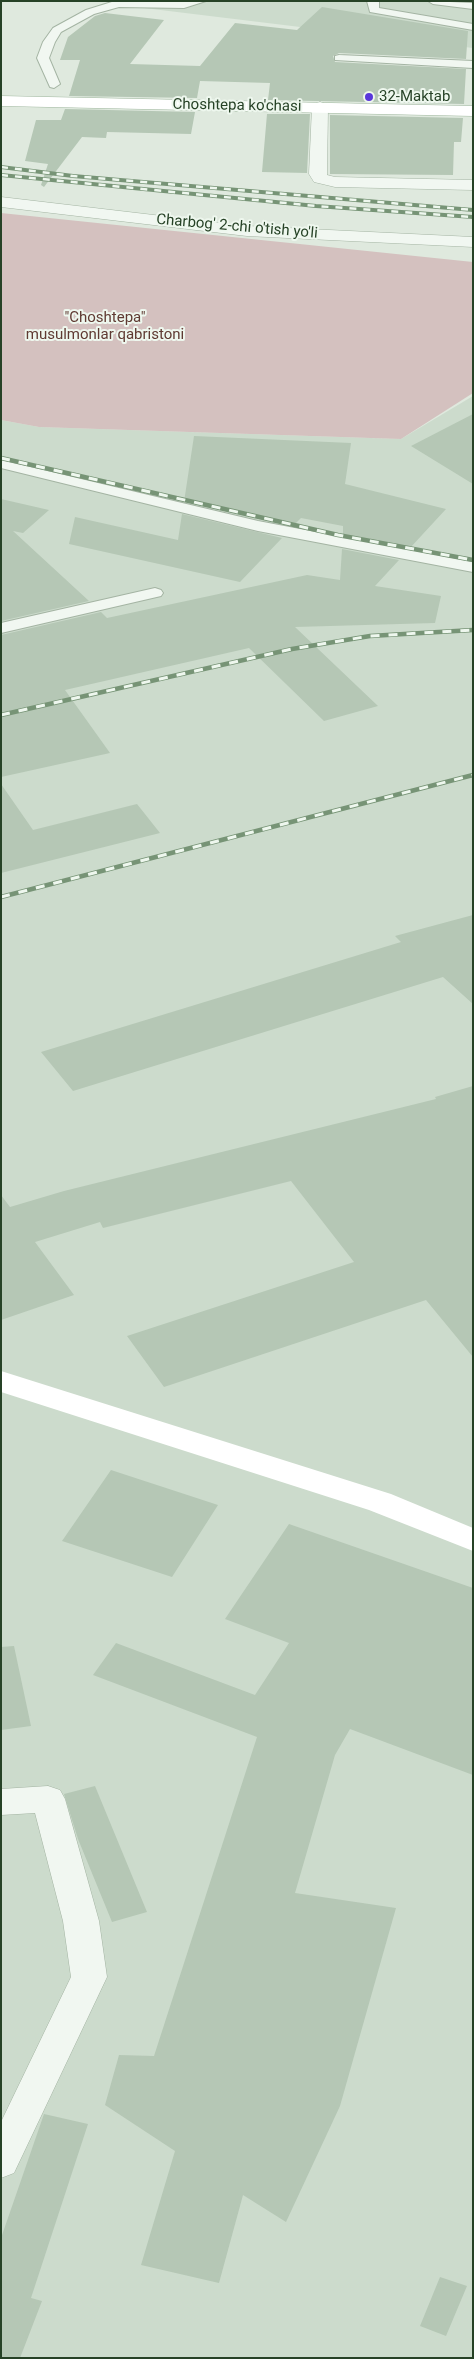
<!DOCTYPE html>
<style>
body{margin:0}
#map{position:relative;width:474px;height:2359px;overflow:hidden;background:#dfe9de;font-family:Roboto,sans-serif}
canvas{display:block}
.frame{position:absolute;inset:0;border:2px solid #264226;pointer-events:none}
</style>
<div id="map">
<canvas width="474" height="2359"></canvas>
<div class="frame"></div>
</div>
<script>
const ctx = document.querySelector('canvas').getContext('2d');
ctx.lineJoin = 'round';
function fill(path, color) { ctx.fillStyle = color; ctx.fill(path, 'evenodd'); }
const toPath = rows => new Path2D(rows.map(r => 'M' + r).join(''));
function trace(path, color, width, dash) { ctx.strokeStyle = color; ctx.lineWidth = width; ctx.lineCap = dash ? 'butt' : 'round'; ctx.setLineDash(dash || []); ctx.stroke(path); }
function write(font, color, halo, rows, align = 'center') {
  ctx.font = font + ' Roboto,sans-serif'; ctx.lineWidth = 4; ctx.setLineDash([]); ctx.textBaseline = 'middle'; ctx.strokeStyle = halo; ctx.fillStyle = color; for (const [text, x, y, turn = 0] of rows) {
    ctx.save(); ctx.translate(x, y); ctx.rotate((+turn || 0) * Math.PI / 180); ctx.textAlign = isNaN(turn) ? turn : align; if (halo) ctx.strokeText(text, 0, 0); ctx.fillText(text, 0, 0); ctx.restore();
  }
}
const built = toPath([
 [153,1,473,1,473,48,144,8],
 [473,396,473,2358,1,2358,1,420,39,427,401,439]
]);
const green = toPath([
 [1,213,473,262,473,393,401,439,39,427,1,420]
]);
const building = toPath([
 [322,7,468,31,466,59,339,53,333,56,335,62,466,69,464,104,268,100,270,83,200,81,197,98,69,96,80,60,60,60,68,37,95,16,105,13,164,20,130,64,200,66,235,23,297,30],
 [65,109,195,112,191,134,107,132,106,138,82,137,44,187,41,185,48,164,25,161,36,120,61,120],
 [267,114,310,114,307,173,262,172],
 [330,115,463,118,461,142,454,142,453,175,330,174],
 [473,414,473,484,411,446],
 [194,436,351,443,345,484,446,509,410,548,343,535,343,526,301,518,293,526,184,502],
 [1,499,49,510,23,533,13,531,89,601,1,621],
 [182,514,282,538,240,582,69,544,75,517,178,540],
 [342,549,399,560,375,586,441,596,435,623,295,627,378,706,324,721,249,648,65,690,110,753,1,777,1,635,101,612,107,618,307,575,340,580],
 [1,784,33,830,137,804,160,833,1,873],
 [473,915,473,1004,443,977,73,1091,41,1052,401,942,395,936],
 [473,1086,473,1357,426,1300,164,1387,127,1336,354,1262,291,1181,103,1228,100,1222,35,1242,74,1295,1,1320,1,1195,10,1207,64,1191,436,1099,435,1097],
 [111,1470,218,1505,172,1577,62,1541],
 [289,1524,473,1588,473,1775,350,1729,335,1755,295,1893,396,1908,340,2106,286,2222,243,2195,219,2283,141,2265,175,2151,105,2105,119,2055,154,2056,257,1737,93,1675,116,1643,255,1695,289,1643,225,1619],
 [14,1646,31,1726,1,1730,1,1647],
 [95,1786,147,1912,112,1922,78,1839,64,1794],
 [44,2114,88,2124,31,2298,42,2301,20,2358,1,2358,1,2238],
 [440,2277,467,2286,446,2336,420,2326]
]);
const lane = toPath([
 [115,1,206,1,184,8,119,7,94,14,61,32,55,42,49,58,60,84,54,88,50,87,37,58,43,42,53,28,86,10,115,1],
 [367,1,379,1,379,8,473,24,473,30,370,12,367,1],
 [428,1,473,3,473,9,433,4,428,1],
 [339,55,473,61,473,68,335,60,335,56,339,55],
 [1,460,258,521,473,562,473,572,258,531,1,468,1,460],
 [155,588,161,590,163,593,161,596,1,633,1,623,155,588]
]);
const street = toPath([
 [320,102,326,104,328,107,327,175,335,177,473,180,473,190,335,187,314,182,309,174,312,107,314,104,320,102],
 [1,197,247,226,473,237,473,247,247,236,1,207,1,197],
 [48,1786,60,1790,65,1799,99,1921,107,1977,14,2173,1,2178,1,2122,71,1977,63,1921,35,1813,1,1815,1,1789,48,1786]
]);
const secondary = toPath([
 [1,1371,391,1494,473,1528,473,1551,369,1510,1,1392,1,1371]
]);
const primary = toPath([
 [1,96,473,106,473,116,1,106,1,96]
]);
const railFar1 = toPath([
 [1,167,73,176,473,210],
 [1,175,316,206,473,217]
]);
const rail = toPath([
 [1,458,338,535,473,560],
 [1,715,292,649,370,636,473,630],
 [1,897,473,775]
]);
const markers = [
 [369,97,5,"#5937da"]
];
const farPoinames = [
 ["32-Maktab",379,97]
];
const farStreetnames = [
 ["Choshtepa ko'chasi",237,106,1],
 ["Charbog' 2-chi o'tish yo'li",237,227,5]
];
const farParknames = [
 ["\"Choshtepa\"",105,318],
 ["musulmonlar qabristoni",105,335]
];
fill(built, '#ccdbcc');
fill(green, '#d4c1bf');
fill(building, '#b5c7b5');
trace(lane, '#a4b4a3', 2);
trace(street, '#a4b4a3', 1);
trace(primary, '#9eb69d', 1);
fill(lane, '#f1f7f1');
fill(street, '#f1f7f1');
fill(secondary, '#fff');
fill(primary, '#fff');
trace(railFar1, '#779476', 4);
trace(rail, '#779476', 4.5);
trace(railFar1, '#eef7ee', 2.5, [7]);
trace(rail, '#eef7ee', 3, [9]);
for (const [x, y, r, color] of markers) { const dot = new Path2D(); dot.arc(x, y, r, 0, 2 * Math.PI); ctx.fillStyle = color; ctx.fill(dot); trace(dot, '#eef7ee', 2); }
write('15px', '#264226', '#eef7ee', farPoinames, 'left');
write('15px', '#264226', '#eef7ee', farStreetnames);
write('15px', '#5f3a32', '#eef7ee', farParknames);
</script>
